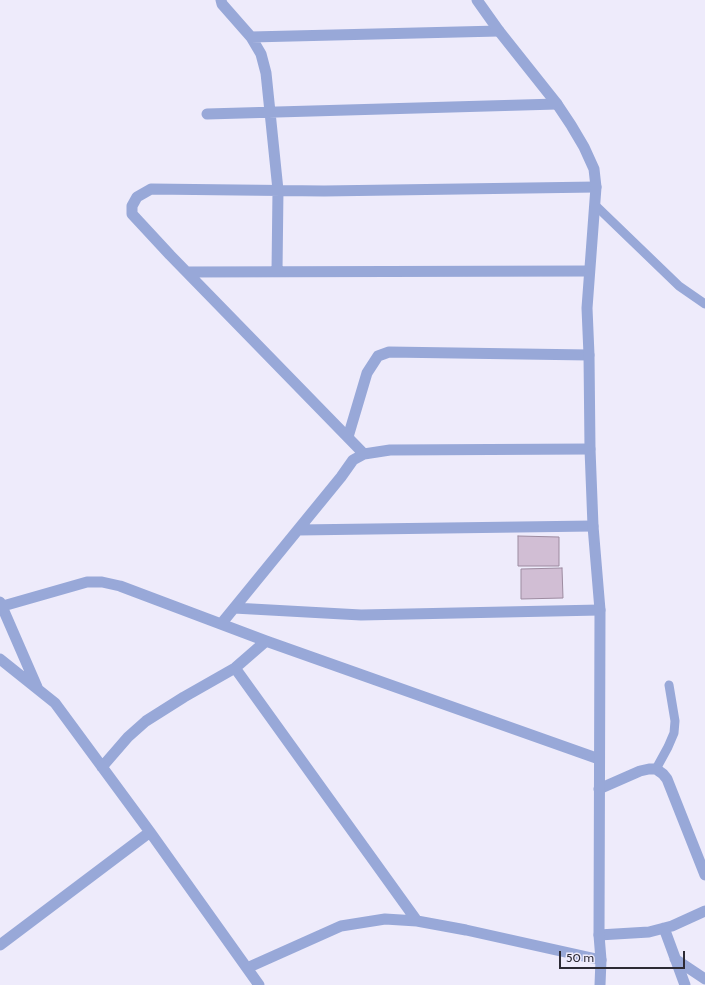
<!DOCTYPE html>
<style>
body{margin:0}
#map{position:relative;width:705px;height:985px;overflow:hidden;background:#eeebfb;font-family:Cabin,sans-serif}
canvas{display:block}
.scale{position:absolute;left:559px;top:951px;width:126px;height:18px;box-sizing:border-box;border:2px solid #2c2a34;border-top:0;padding-left:5px;font-size:12px;line-height:14px;white-space:nowrap;color:#2c2a34;-webkit-text-stroke:3px #eeebfb;paint-order:stroke}
</style>
<div id="map">
<canvas width="705" height="985"></canvas>
<div class="scale">50 m</div>
</div>
<script>
const ctx = document.querySelector('canvas').getContext('2d');
ctx.lineJoin = 'round';
function fill(path, color) { ctx.fillStyle = color; ctx.fill(path, 'evenodd'); }
const toPath = rows => new Path2D(rows.map(r => 'M' + r).join(''));
function trace(path, color, width, dash) { ctx.strokeStyle = color; ctx.lineWidth = width; ctx.lineCap = dash ? 'butt' : 'round'; ctx.setLineDash(dash || []); ctx.stroke(path); }
const building = toPath([
 [518,536,559,537,559,566,518,566,518,536],
 [562,568,563,598,521,599,521,569,562,568]
]);
const service = toPath([
 [595,205,679,286,705,304],
 [656,769,668,747,674,733,675,721,669,685]
]);
const minor = toPath([
 [221,0,222,4,251,37,261,54,266,73,278,190,277,271],
 [251,37,499,31],
 [207,114,557,104],
 [187,272,589,271],
 [348,437,367,373,378,356,389,352,589,355],
 [364,454,170,255,132,214,132,206,137,197,151,189,324,191,596,187],
 [298,530,593,526],
 [0,602,37,687],
 [3,606,87,582,102,582,120,586,266,641,599,759],
 [234,608,361,615,600,610],
 [221,624,341,477,353,460,364,454,390,450,590,449],
 [0,659,55,703,150,832,259,985],
 [235,668,417,921],
 [102,767,128,737,146,721,184,697,235,668,266,641],
 [599,789,640,771,649,769,656,769,663,774,667,779,705,875],
 [664,928,685,985],
 [599,935,649,932,672,926,705,911],
 [0,945,150,832],
 [675,959,705,979],
 [247,968,341,926,385,919,417,921,466,930,601,960]
]);
const tertiary = toPath([
 [477,0,499,31,557,104,571,125,584,147,594,169,596,187,587,308,589,355,590,449,593,526,600,610,599,935,601,960,600,985]
]);
fill(building, '#d1bed4');
trace(building, '#9d8ba0', 1);
trace(service, '#98a8d8', 9);
trace(minor, '#98a8d8', 11);
trace(tertiary, '#98a8d8', 11);
</script>
